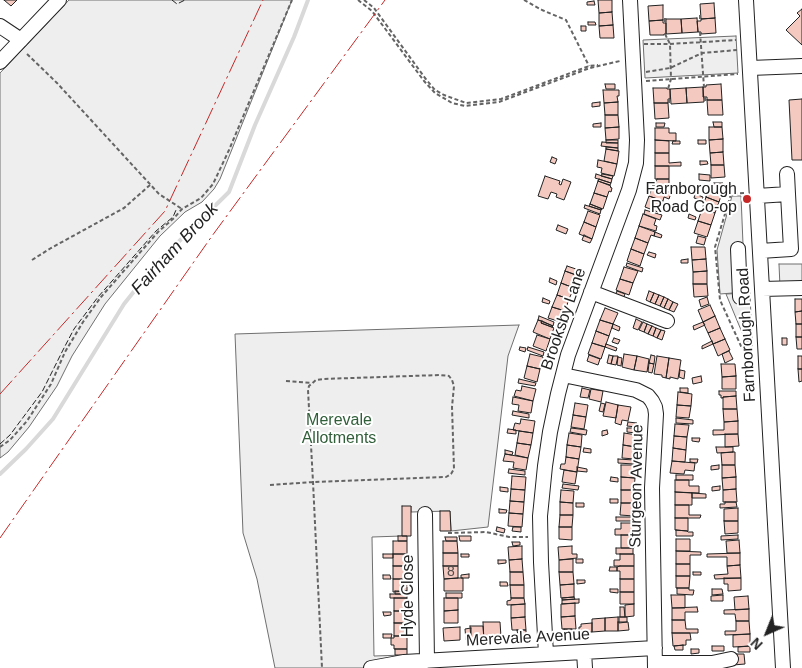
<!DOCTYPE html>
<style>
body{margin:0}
#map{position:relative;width:802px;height:668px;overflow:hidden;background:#fff;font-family:Arial,sans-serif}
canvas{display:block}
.north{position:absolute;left:742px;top:608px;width:50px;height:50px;-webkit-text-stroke:4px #fff;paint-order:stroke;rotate:224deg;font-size:14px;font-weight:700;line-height:20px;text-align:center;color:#222}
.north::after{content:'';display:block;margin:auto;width:18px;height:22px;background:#222;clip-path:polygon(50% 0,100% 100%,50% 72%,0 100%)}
</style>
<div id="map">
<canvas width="802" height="668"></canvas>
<div class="north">N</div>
</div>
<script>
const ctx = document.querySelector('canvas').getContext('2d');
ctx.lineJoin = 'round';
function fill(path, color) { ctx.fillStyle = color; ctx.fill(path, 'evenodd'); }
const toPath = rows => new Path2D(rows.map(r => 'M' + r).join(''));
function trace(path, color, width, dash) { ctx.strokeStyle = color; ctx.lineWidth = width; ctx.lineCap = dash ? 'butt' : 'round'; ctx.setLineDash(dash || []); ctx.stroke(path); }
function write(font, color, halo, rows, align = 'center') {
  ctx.font = font + ' Arial,sans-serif'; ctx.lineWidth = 4; ctx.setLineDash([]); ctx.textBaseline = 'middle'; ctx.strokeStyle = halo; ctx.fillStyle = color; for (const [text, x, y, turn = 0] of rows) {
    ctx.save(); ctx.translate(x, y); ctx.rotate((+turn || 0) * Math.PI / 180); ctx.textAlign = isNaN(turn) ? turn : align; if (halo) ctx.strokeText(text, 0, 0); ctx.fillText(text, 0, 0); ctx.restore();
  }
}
const green = toPath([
 [69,0,292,0,220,179,214,189,202,202,185,212,160,236,105,304,72,356,57,386,29,427,8,452,0,458,0,73,69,0],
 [736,36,738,73,645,78,643,40,736,36],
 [732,196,741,196,745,292,720,294,717,250,732,196],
 [779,264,802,264,802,285,780,287,779,264],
 [750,293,752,341,746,342,726,294,750,293],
 [519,325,508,356,488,527,451,531,450,511,411,512,411,506,402,536,372,537,374,656,404,655,404,668,275,668,257,579,243,533,235,334,519,325]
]);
const stream = toPath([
 [0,474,26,449,53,419,124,304,155,265,229,192,255,125,294,37,308,0]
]);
const building = toPath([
 [4,0,17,0,11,6,4,0],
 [598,0,612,0,612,12,599,13,598,0],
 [594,1,595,5,587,5,587,2,594,1],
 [714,3,715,18,701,19,700,4,714,3],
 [663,5,663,20,649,21,648,6,663,5],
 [802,9,802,45,786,30,800,16,797,13,802,9],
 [612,12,613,25,599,26,599,13,612,12],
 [697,18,698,32,682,33,681,19,697,18],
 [715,18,716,33,701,34,701,32,698,32,697,21,701,21,701,19,715,18],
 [666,19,681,19,682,33,666,34,666,19],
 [663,20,663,23,666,23,666,34,664,34,664,35,650,35,649,21,663,20],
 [588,22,595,22,596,25,588,25,588,22],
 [613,25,614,38,600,38,599,26,613,25],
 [581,26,586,26,586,31,581,31,581,26],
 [605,84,615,84,615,89,606,89,605,84],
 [721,84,722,100,707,100,707,97,703,97,703,87,706,87,706,85,721,84],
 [703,87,704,102,687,103,686,88,703,87],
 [653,88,667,88,667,89,670,89,670,99,668,99,668,103,654,103,653,88],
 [686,88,687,103,671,104,670,89,686,88],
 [603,90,619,90,619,96,617,96,618,102,604,103,603,90],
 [802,99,802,160,792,160,789,100,802,99],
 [707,100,722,100,723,115,708,115,707,100],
 [600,102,600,106,592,107,592,103,600,102],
 [618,102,618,115,605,115,604,103,618,102],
 [654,103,668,103,669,118,655,119,654,103],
 [605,115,618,115,619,127,605,128,605,115],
 [713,122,722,122,722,127,714,127,713,122],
 [601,123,601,127,593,127,593,124,601,123],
 [656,123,665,123,664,127,656,127,656,123],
 [619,127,619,139,606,140,605,128,619,127],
 [709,127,722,127,723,139,709,140,709,127],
 [655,128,669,128,669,133,676,133,676,141,655,140,655,128],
 [723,139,723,152,710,153,709,140,723,139],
 [606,140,618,140,618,143,606,143,606,140],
 [655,140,669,141,669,153,655,153,655,140],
 [698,140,706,140,706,144,698,144,698,140],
 [673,141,680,141,680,144,672,144,673,141],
 [602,142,618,143,618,148,601,146,602,142],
 [606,147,618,148,618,151,606,149,606,147],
 [606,149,619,151,617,164,604,161,606,149],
 [723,152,724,165,711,165,710,153,723,152],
 [655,153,669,153,669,163,681,162,681,166,655,166,655,153],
 [552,157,557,159,555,164,550,162,552,157],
 [598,160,617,164,614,176,601,173,602,168,597,167,598,160],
 [700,161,707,161,708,164,700,165,700,161],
 [711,165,724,165,725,177,711,178,711,165],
 [655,166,669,166,669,179,655,179,655,166],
 [596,174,612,179,611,183,595,178,596,174],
 [602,174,613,176,612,179,601,176,602,174],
 [699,174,710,175,710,181,699,180,699,174],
 [545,176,560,181,559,184,561,185,563,179,571,182,564,200,556,197,557,194,551,192,548,199,538,196,545,176],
 [599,179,611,183,610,185,598,181,599,179],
 [657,179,669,179,669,184,672,184,671,188,655,184,657,179],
 [598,181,611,186,610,187,612,188,611,192,609,191,607,197,594,193,598,181],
 [714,183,723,183,722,190,714,187,714,183],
 [653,185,667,189,666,191,671,193,669,199,664,197,663,201,649,196,653,185],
 [709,185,723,190,719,202,706,197,709,185],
 [594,193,607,197,603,209,590,204,594,193],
 [695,194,703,197,702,200,694,198,695,194],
 [649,196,663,201,658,212,645,207,649,196],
 [706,197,719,202,715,213,702,209,706,197],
 [590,204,602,209,601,210,589,206,590,204],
 [585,205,601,210,600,214,584,208,585,205],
 [702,209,715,213,711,225,698,221,702,209],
 [645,210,662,215,660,220,644,214,645,210],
 [588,211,600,215,596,227,584,222,588,211],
 [643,214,656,219,654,225,657,226,656,231,639,226,643,214],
 [689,214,696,217,695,220,688,218,689,214],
 [698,221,711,225,707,237,694,233,698,221],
 [584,222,596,227,592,239,579,234,584,222],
 [558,225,568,229,566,234,556,230,558,225],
 [639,226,655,232,654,236,651,235,648,243,635,238,639,226],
 [655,232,662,235,661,238,654,236,655,232],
 [584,235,592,239,590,243,582,240,584,235],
 [698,236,706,238,704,245,696,243,698,236],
 [635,238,648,243,644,254,631,249,635,238],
 [691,247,705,247,706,259,692,260,691,247],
 [631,249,644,254,640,266,627,261,631,249],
 [649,252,656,254,655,258,647,255,649,252],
 [688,259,688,263,681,263,681,260,688,259],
 [706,259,707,271,693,272,692,260,706,259],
 [627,263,643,268,642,272,626,266,627,263],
 [567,266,579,270,577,275,565,271,567,266],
 [624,267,638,271,633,283,620,279,624,267],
 [565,271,578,276,574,288,561,283,565,271],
 [707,271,707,284,693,284,693,272,707,271],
 [550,278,557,281,556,285,549,282,550,278],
 [620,279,633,283,629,295,616,290,620,279],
 [561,283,574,288,569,299,557,295,561,283],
 [693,284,707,284,708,296,694,297,693,284],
 [617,291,625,294,623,299,615,296,617,291],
 [649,291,654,293,650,302,646,300,649,291],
 [654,293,659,295,655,304,650,302,654,293],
 [557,295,569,299,565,311,552,307,557,295],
 [659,295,664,297,660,306,655,304,659,295],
 [664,297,668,299,664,308,660,306,664,297],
 [707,297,709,304,701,307,699,300,707,297],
 [543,298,550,301,549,304,542,302,543,298],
 [668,299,673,302,669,310,664,308,668,299],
 [795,299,802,299,802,311,795,312,795,299],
 [673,302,678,304,674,312,669,310,673,302],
 [710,305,715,316,703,322,698,310,710,305],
 [552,307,565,311,561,322,548,318,552,307],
 [605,308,618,313,613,324,600,320,605,308],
 [802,311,802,324,796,324,795,312,802,311],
 [539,316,554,322,553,326,538,320,539,316],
 [715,316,720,328,708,333,703,322,715,316],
 [636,319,642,322,638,330,633,328,636,319],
 [538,320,542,321,541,323,554,328,550,339,533,332,538,320],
 [600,320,613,324,609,336,596,331,600,320],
 [542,321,553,326,552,327,541,323,542,321],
 [643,322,647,324,644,332,639,330,643,322],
 [703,322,705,325,694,330,693,326,703,322],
 [613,324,620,327,619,331,612,328,613,324],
 [647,324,652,326,648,334,644,332,647,324],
 [796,324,802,324,802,337,796,337,796,324],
 [652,326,656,328,653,336,648,334,652,326],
 [656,328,661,330,657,338,653,336,656,328],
 [720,328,725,339,713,344,708,333,720,328],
 [661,330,665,331,662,340,657,338,661,330],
 [596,331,609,336,605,347,592,343,596,331],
 [537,335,550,339,546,351,533,346,537,335],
 [796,337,802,337,802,349,797,349,796,337],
 [614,338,620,340,618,344,612,342,614,338],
 [782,338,787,338,787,345,782,345,782,338],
 [725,339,730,350,718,356,713,344,725,339],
 [712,341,713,344,702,349,702,346,712,341],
 [592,343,605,347,601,359,588,354,592,343],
 [606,344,617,348,616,351,605,347,606,344],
 [520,347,526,348,525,352,519,350,520,347],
 [528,347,544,352,543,356,527,350,528,347],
 [729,351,733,359,725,363,722,354,729,351],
 [530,354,543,357,540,369,527,366,530,354],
 [624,354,637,356,634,370,622,367,624,354],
 [589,355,600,359,598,365,587,361,589,355],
 [609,355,613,356,611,364,607,363,609,355],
 [651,355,655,356,654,364,649,363,651,355],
 [613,356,618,356,616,365,611,364,613,356],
 [637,356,649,359,647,372,634,370,637,356],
 [657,356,669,358,666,378,662,377,662,375,654,374,657,356],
 [798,356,802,356,802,369,798,369,798,356],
 [618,357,622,358,621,366,617,365,618,357],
 [669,358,681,360,678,379,670,377,670,379,666,378,669,358],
 [649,363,654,364,652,373,648,372,649,363],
 [721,364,735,364,736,376,722,377,721,364],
 [527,366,540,369,537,382,524,378,527,366],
 [798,369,802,369,802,381,799,382,798,369],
 [680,370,685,371,684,379,679,377,680,370],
 [701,376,702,382,693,384,692,378,701,376],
 [736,376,736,389,722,389,722,377,736,376],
 [519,379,536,383,535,386,518,383,519,379],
 [522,386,536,389,533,401,514,396,516,390,521,391,522,386],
 [582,388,590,390,588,398,580,397,582,388],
 [680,388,688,388,688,393,680,392,680,388],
 [591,389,603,391,601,402,589,399,591,389],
 [719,391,736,391,736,396,723,397,723,398,721,398,721,395,719,395,719,391],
 [678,392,692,394,691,406,677,405,678,392],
 [736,396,737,409,723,409,723,397,736,396],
 [513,397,533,401,531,413,518,411,519,405,512,404,513,397],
 [606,402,618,405,616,418,603,416,606,402],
 [575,403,588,405,586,417,573,415,575,403],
 [601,403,605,404,603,412,599,411,601,403],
 [618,405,631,407,628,421,622,420,621,425,615,423,618,405],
 [677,405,691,406,689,418,676,417,677,405],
 [723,409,737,409,738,421,724,422,723,409],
 [513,411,529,414,529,418,512,415,513,411],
 [573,415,586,417,584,429,571,427,573,415],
 [676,418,693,420,693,424,676,423,676,418],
 [521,419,535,421,533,433,513,430,515,423,520,424,521,419],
 [738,421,738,434,713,435,713,430,724,430,724,422,738,421],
 [628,422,637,423,636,427,627,426,628,422],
 [675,424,689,425,687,437,674,436,675,424],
 [571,428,587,430,586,435,570,432,571,428],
 [627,428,636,428,636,433,627,432,627,428],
 [508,429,516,430,516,434,507,433,508,429],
 [607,430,608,434,602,436,602,431,607,430],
 [519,431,533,433,531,445,517,443,519,431],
 [569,433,582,435,581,447,567,445,569,433],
 [624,433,637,435,636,447,623,445,624,433],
 [725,434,738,434,739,446,725,447,725,434],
 [674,436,687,437,686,450,673,448,674,436],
 [692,438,700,438,699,442,692,441,692,438],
 [517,443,531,445,528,458,515,455,517,443],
 [567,445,581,447,579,459,566,457,567,445],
 [623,445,636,447,635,459,622,458,623,445],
 [716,447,733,447,733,452,717,453,716,447],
 [584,448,591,449,591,453,583,452,584,448],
 [673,448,686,450,685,462,672,461,673,448],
 [505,450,513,452,512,455,505,454,505,450],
 [733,452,735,452,735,465,722,465,721,453,733,452],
 [505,454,528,458,526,470,513,468,514,462,503,461,505,454],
 [566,457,579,459,577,472,560,469,561,464,565,464,566,457],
 [618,459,634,460,634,464,618,463,618,459],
 [690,459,698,459,697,463,690,462,690,459],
 [672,461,695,463,694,471,685,470,684,474,670,473,672,461],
 [621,465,635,465,635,478,621,477,621,465],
 [719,465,719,469,711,470,711,466,719,465],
 [722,465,735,465,736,477,722,478,722,465],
 [577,467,587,469,587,472,577,471,577,467],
 [509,469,525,471,525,475,508,473,509,469],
 [564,470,577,472,575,484,562,482,564,470],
 [676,475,693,475,693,480,676,480,676,475],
 [512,476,526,477,525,490,511,489,512,476],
 [611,477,618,478,618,482,610,481,611,477],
 [621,477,635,478,634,490,621,490,621,477],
 [736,477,736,489,723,490,722,478,736,477],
 [675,480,689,480,689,486,699,486,699,493,675,492,675,480],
 [563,484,579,486,578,490,562,488,563,484],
 [720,486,720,490,712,491,712,487,720,486],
 [500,487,508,488,508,492,500,491,500,487],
 [511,489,525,490,524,502,510,501,511,489],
 [736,489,737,502,723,502,723,490,736,489],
 [561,490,574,491,573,503,560,502,561,490],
 [621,490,634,490,634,503,621,503,621,490],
 [675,492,692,493,692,505,675,505,675,492],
 [692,493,706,494,706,498,692,498,692,493],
 [610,499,618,499,618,503,610,503,610,499],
 [510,501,524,502,523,514,509,513,510,501],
 [560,502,573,503,573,515,560,515,560,502],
 [725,502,736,502,737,507,720,508,720,504,725,504,725,502],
 [576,503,584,503,584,507,576,507,576,503],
 [621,503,634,503,634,516,620,515,621,503],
 [675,505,689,505,689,515,701,515,700,518,675,518,675,505],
 [402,506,411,506,411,536,402,536,402,506],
 [738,508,738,521,724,521,724,509,738,508],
 [499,509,507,510,506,513,499,513,499,509],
 [440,511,450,511,451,531,440,531,440,511],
 [509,513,523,514,522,527,508,526,509,513],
 [560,515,573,515,572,527,559,527,560,515],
 [616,517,633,517,633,521,616,521,616,517],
 [675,518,688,518,688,531,675,530,675,518],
 [724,521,738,521,738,533,725,534,724,521],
 [621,523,634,523,634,535,615,535,615,529,621,529,621,523],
 [497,527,505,529,504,533,496,531,497,527],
 [513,527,521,527,521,532,512,531,513,527],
 [559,527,572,527,572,540,559,539,559,527],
 [676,530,687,531,688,532,693,532,693,536,676,536,676,530],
 [621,535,634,535,634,548,621,548,621,535],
 [738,535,738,539,721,540,721,536,738,535],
 [398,536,407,536,407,541,398,541,398,536],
 [459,536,471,536,471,541,460,541,459,536],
 [445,537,457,537,457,541,446,541,445,537],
 [676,539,690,539,690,551,676,551,676,539],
 [739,540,740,553,727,553,726,541,739,540],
 [393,541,407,541,407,554,393,554,393,541],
 [443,541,457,541,458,553,443,553,443,541],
 [512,542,520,542,520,545,513,546,512,542],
 [522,546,522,559,509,560,508,547,522,546],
 [572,546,572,554,577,554,577,558,559,560,558,547,572,546],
 [616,548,633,548,633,554,616,554,616,548],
 [676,551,701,552,701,555,690,555,690,564,676,564,676,551],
 [443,553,458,553,458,566,443,566,443,553],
 [740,553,740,565,727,566,727,557,707,557,707,554,740,553],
 [383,554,393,554,393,558,383,558,383,554],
 [393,554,407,554,407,566,393,566,393,554],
 [461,554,469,554,469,557,461,557,461,554],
 [620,554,634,554,634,566,614,566,614,560,620,560,620,554],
 [522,559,523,572,510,572,509,560,522,559],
 [573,559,573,572,559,572,559,560,573,559],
 [576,559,583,559,583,563,576,563,576,559],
 [498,560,506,560,506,563,498,564,498,560],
 [676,564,690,564,690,576,676,576,676,564],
 [740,565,741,578,715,579,714,575,728,574,727,566,740,565],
 [393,566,407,566,407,579,393,579,393,566],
 [443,566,458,566,458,578,444,579,443,566],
 [620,566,634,566,634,579,620,579,620,571,617,571,617,567,620,566],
 [610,567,617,567,617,571,609,571,610,567],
 [510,572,523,572,524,585,510,585,510,572],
 [559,572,573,572,574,584,560,585,559,572],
 [693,572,701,572,701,575,693,575,693,572],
 [469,574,469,578,461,578,461,575,469,574],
 [383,575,390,575,391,579,383,579,383,575],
 [676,576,690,576,689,588,676,588,676,576],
 [458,578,463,578,463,591,444,591,444,579,458,578],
 [724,578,741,578,741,590,728,591,728,584,724,584,724,578],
 [393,579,407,579,407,591,393,592,393,579],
 [620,579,634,579,634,592,620,592,620,579],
 [577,580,585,580,585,583,577,584,577,580],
 [500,582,507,582,508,586,500,586,500,582],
 [574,584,574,597,561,598,560,585,574,584],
 [510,585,524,585,524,598,511,598,510,585],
 [677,588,689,588,689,590,694,590,693,595,677,594,677,588],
 [610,589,618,589,618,593,610,592,610,589],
 [712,589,722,589,723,594,712,595,712,589],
 [395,591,407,591,407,594,395,594,395,591],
 [620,592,634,592,634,604,620,604,620,592],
 [446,593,462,593,462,598,446,598,446,593],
 [390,594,407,594,407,598,390,598,390,594],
 [671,595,685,595,685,608,672,608,671,595],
 [723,595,723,601,711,601,711,596,723,595],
 [748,596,749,609,735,610,734,597,748,596],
 [574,597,575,599,562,600,562,598,574,597],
 [394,598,407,598,407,611,394,611,394,598],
 [444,598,458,598,458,610,444,611,444,598],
 [511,598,524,598,525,604,507,605,507,601,511,600,511,598],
 [579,599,579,603,562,604,562,600,579,599],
 [575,603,575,616,561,617,561,604,575,603],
 [525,604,525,617,511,618,511,605,525,604],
 [634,604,634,616,625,617,625,605,634,604],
 [620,607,624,607,625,617,620,617,620,607],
 [697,607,698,612,685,612,685,620,672,620,672,608,697,607],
 [749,609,749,621,736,621,735,614,724,614,724,610,749,609],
 [458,610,458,623,444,623,444,611,458,610],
 [394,611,407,611,407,623,394,623,394,611],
 [383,612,391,612,391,615,384,616,383,612],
 [575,616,576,629,562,629,561,617,575,616],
 [525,617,526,630,512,630,511,618,525,617],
 [618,617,618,631,605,631,605,618,618,617],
 [619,617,627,617,627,622,619,623,619,617],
 [605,618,605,631,592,632,592,619,605,618],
 [672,620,685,620,686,629,698,629,698,633,672,633,672,620],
 [736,621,749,621,750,634,725,635,725,631,736,631,736,621],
 [483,622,500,622,501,637,496,637,496,638,488,639,488,641,484,641,483,622],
 [618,622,628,622,629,630,618,631,618,622],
 [394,623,407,623,407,636,394,636,394,623],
 [592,623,592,632,579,633,579,627,581,627,581,624,592,623],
 [470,626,483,626,484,641,479,642,479,639,471,640,470,626],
 [460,627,460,640,444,641,443,628,460,627],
 [471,628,471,640,466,640,465,629,471,628],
 [564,629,572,629,573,634,565,634,564,629],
 [517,630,526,630,526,635,518,636,517,630],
 [672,633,690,633,691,640,686,640,686,645,673,646,672,633],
 [383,634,392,634,391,638,383,638,383,634],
 [750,634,750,646,733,647,733,635,750,634],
 [394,636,407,636,407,649,394,649,394,645,391,645,391,638,394,638,394,636],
 [683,645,683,650,675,650,674,646,683,645],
 [712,646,724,646,724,651,712,651,712,646],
 [750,646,750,652,738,652,738,647,750,646],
 [395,649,407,649,407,655,395,655,395,649],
 [691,649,699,649,699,653,691,654,691,649],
 [732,654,744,654,745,664,733,665,732,654]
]);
const path = toPath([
 [358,0,372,11,424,81,435,93,452,103,465,106,499,102,590,68,620,61],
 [364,0,374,8,425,78,435,90,444,95,466,103,501,99,589,66,598,65],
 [524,0,542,10,566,20,589,66],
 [700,15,700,21],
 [665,18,665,23],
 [700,32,704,87],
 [665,34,670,44,671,79,668,89],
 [644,44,670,44,736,40],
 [27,54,57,83,159,194,182,209],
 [646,72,670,68,702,53,737,50],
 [646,81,738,74],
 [705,97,705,102],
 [669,99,669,105],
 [744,193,731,194,715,247,720,300,741,346,753,345],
 [32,260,51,248,124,208,150,185],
 [286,381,312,383],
 [0,447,10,440,27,421,51,384,65,352,83,322,101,297,158,232,174,218,182,209,201,198,213,184,229,150,292,0],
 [270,485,313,482,446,477,451,474,454,469,452,407,454,386,452,380,449,376,440,375,323,379,316,380,309,386,308,390,313,482,322,668],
 [448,533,486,532,509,537,528,537]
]);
const minor = toPath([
 [746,0,783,668],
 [0,26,21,40],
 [0,62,59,0],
 [750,68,802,66],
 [787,174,788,194],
 [757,196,788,194,791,249,760,251],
 [738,249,740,297],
 [762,289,802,288],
 [591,292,667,321],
 [563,375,636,390,648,396,652,401,655,407,656,414,652,488,655,668],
 [425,514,427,661],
 [584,652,585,668],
 [546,654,541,562,540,516,545,466,550,432,558,394,568,355,629,190,636,163,637,140,630,0],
 [655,663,712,663,731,659],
 [371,668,404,662,655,648]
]);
const fence = toPath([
 [172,0,177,4,185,0],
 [0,444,10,435,42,392,64,348,74,329,98,297,156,231,173,217,176,210]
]);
const power = toPath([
 [0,394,165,211,263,0],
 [0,538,212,236,385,0]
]);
const markers = [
 [747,199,5,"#c62828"]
];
const numberNames = [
 ["8",451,572]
];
const poiNames = [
 ["Farnborough",737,190],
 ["Road Co-op",737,208]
];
const streetNames = [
 ["Brooksby Lane",564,319,-71],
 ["Farnborough Road",747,335,-93],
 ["Sturgeon Avenue",637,486,-89],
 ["Hyde Close",409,596,-90],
 ["Merevale Avenue",528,638,-3]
];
const parkNames = [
 ["Merevale",339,421],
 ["Allotments",339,439]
];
const waterNames = [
 ["Fairham Brook",175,249,-47]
];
fill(green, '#eee');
trace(green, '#6f6f6f', 1);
trace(stream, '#d9d9d9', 4);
fill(building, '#f3c9c0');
trace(building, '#222', 1);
trace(minor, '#222', 16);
trace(path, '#646464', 2, [4, 2.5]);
trace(minor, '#fff', 14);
trace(fence, '#222', 1, [6, 2.5]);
trace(power, '#c62828', 1, [18, 4, 2.5, 4]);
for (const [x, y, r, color] of markers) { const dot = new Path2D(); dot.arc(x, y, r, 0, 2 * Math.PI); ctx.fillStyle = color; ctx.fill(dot); trace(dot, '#fff', 2); }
write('14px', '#564c4a', null, numberNames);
write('16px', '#222', '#fff', poiNames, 'right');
write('16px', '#222', '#fff', streetNames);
write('16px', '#2f5e38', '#fff', parkNames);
write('italic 18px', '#222', '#fff', waterNames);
</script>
